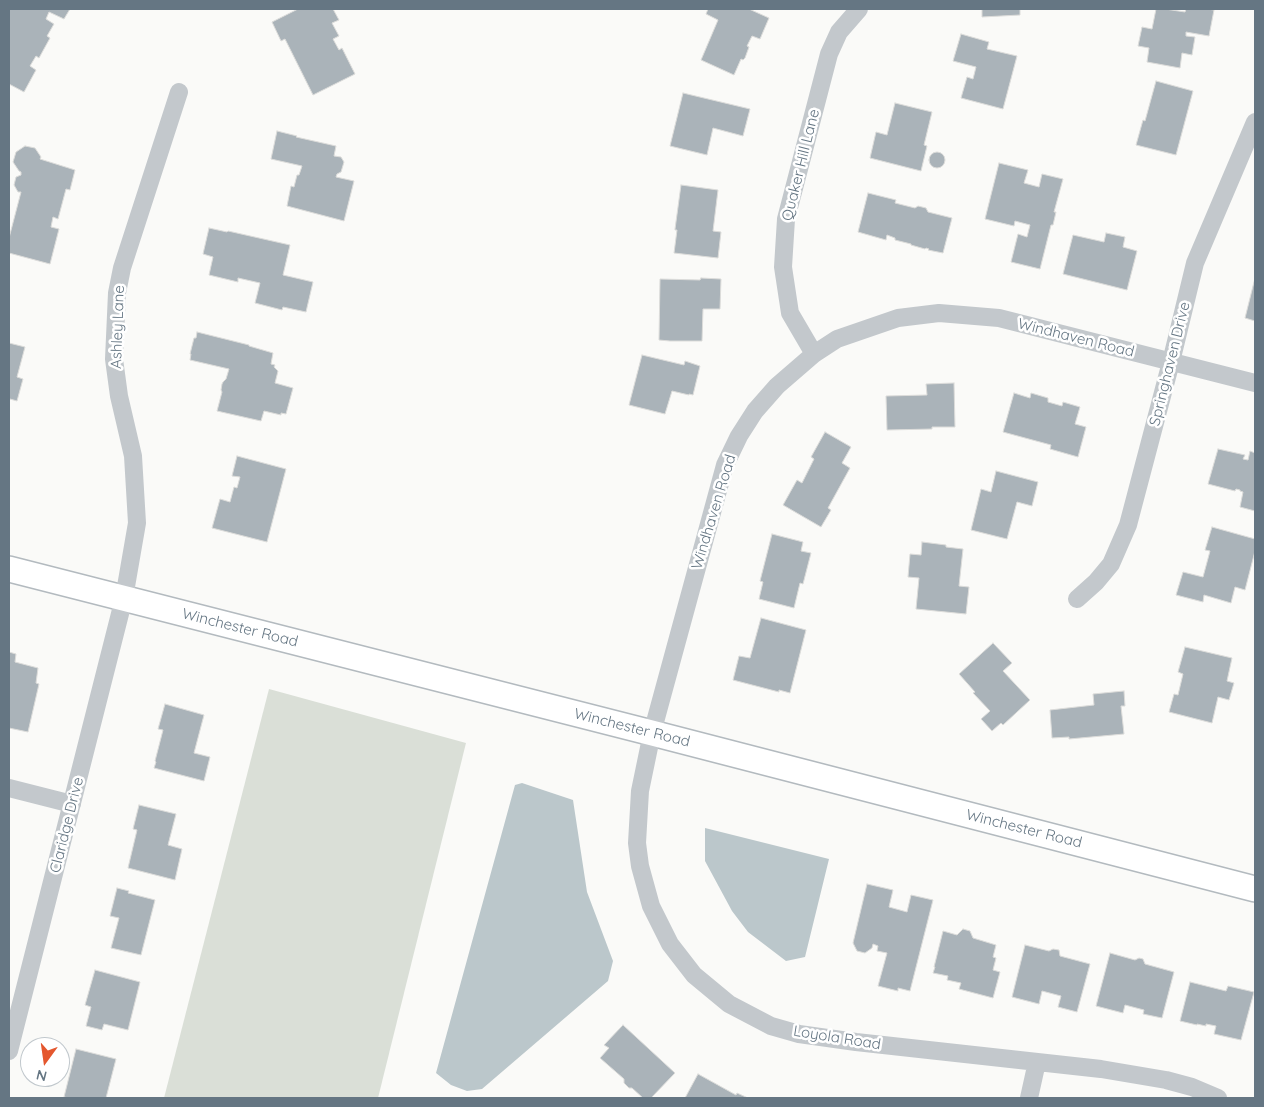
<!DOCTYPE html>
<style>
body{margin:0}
#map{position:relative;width:1264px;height:1107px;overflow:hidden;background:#fafaf8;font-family:Quicksand,sans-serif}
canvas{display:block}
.frame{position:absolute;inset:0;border:10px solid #657683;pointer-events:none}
.north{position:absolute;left:20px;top:1037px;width:50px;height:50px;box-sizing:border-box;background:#fff;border:1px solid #c1c8cd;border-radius:50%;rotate:194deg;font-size:14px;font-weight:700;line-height:20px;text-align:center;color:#657683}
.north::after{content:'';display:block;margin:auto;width:18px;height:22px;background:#e4572e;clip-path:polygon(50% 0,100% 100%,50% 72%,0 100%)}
</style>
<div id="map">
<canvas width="1264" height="1107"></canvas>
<div class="frame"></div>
<div class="north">N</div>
</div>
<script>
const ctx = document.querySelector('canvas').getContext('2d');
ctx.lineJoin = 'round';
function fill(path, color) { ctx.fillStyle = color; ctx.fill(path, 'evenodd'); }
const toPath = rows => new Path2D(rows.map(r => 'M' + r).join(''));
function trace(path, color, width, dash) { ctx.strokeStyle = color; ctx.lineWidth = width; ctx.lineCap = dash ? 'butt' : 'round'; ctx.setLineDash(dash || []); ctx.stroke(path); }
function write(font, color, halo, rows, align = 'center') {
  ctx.font = font + ' Quicksand,sans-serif'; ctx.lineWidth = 5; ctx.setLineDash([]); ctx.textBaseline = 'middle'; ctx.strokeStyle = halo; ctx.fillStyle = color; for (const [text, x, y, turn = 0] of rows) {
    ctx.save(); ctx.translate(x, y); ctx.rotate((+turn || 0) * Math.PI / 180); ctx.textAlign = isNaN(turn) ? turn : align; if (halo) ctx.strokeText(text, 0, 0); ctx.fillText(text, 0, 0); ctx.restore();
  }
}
const green = toPath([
 [269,689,466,743,378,1098,164,1098]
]);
const water = toPath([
 [522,783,573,800,587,892,613,961,608,981,482,1089,467,1091,451,1085,436,1073,515,785],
 [705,828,829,859,805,957,786,961,748,932,732,911,705,861]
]);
const building = toPath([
 [9,9,70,9,64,19,49,12,46,19,54,24,47,36,50,38,39,58,36,56,30,66,36,70,24,92,9,84,9,9],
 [298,9,333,9,339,20,332,23,339,36,333,39,339,50,342,48,355,74,313,95,285,39,281,41,272,22,298,9],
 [708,9,749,9,769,18,760,39,752,36,747,46,749,47,745,58,743,60,741,59,734,75,701,60,718,20,706,14,708,9],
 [982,9,1020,9,1020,15,982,17,982,9],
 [1156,9,1165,9,1185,12,1186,9,1207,9,1214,10,1209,36,1186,32,1186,36,1195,37,1192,55,1182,53,1180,68,1147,62,1149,48,1138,46,1142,27,1152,29,1156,9],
 [961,34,989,42,987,49,1017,56,1003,109,961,98,967,77,973,79,976,67,953,61,961,34],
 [1156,81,1193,91,1176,155,1136,145,1143,120,1145,121,1156,81],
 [683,93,750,109,743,136,713,128,707,155,670,146,683,93],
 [895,103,932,112,924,145,927,146,921,171,870,158,876,132,887,135,895,103],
 [277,131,297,136,296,137,336,146,334,156,341,157,344,162,341,172,337,174,336,177,354,181,344,221,287,206,291,186,294,187,297,175,299,175,302,166,271,159,277,131],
 [25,146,35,148,41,157,40,159,75,170,70,190,66,189,58,219,53,217,51,227,59,229,50,264,9,253,9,238,21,192,18,192,14,185,16,177,21,175,21,172,19,171,13,162,16,152,25,146],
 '929 160a8 8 0 1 1 16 0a8 8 0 1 1-16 0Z',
 [999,163,1028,170,1024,183,1039,187,1042,174,1063,179,1054,212,1056,212,1053,225,1051,225,1040,269,1011,262,1018,234,1027,237,1030,225,1015,221,1014,226,985,219,999,163],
 [681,185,718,190,713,231,721,232,718,258,674,253,677,230,675,230,675,229,681,185],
 [868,193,896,200,895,203,915,208,918,206,926,208,928,212,952,218,943,253,928,250,929,249,926,248,925,249,911,245,911,244,895,240,895,238,887,235,886,240,858,232,868,193],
 [209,228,227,232,228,231,290,245,283,275,313,282,306,312,283,307,282,310,255,303,260,283,238,278,238,282,209,275,213,257,203,254,209,228],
 [1106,233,1125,237,1123,247,1137,251,1127,290,1063,274,1073,235,1104,242,1106,233],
 [701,278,721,279,720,309,703,309,702,341,670,341,659,340,660,279,700,280,701,278],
 [1255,278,1255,321,1245,318,1255,278],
 [197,332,249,345,249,346,273,353,271,364,275,365,274,367,278,371,275,383,293,388,286,414,281,413,281,415,264,411,261,421,217,411,222,392,221,390,222,384,223,382,226,379,229,369,190,360,191,354,190,354,194,338,196,338,197,332],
 [9,343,25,347,17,377,23,379,17,401,10,399,9,402,9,343],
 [642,355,684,365,685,361,700,366,693,395,689,394,689,395,672,391,665,414,629,405,642,355],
 [954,383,955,427,932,427,932,429,887,430,886,396,927,395,926,384,954,383],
 [1014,393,1030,398,1031,393,1048,398,1048,402,1062,406,1063,402,1080,407,1075,424,1086,427,1078,457,1050,449,1051,445,1003,432,1014,393],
 [825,432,851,447,842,463,850,468,828,508,831,510,821,527,783,505,797,480,802,483,814,459,811,457,825,432],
 [1218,449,1245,455,1243,459,1248,460,1250,451,1255,453,1255,511,1240,507,1243,492,1240,491,1240,490,1236,489,1235,491,1208,484,1218,449],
 [237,456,286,469,267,542,212,528,220,499,230,502,234,487,237,488,240,477,232,476,237,456],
 [996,471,1038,482,1032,506,1017,502,1007,539,971,530,981,489,991,492,996,471],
 [1212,527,1255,539,1255,551,1245,590,1235,587,1231,603,1204,595,1203,602,1176,595,1183,572,1203,577,1210,551,1205,550,1212,527],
 [772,534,803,542,801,551,811,553,803,584,800,583,794,608,759,599,763,582,760,581,772,534],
 [922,542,946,545,946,547,963,549,959,586,969,587,966,614,916,609,919,578,908,577,910,554,921,555,922,542],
 [761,618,806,630,790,693,779,690,779,692,733,680,739,656,750,658,761,618],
 [993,643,1012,663,1003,671,1030,700,1003,725,1001,723,992,731,981,719,990,711,973,693,975,692,959,674,993,643],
 [1185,647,1232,658,1227,681,1234,683,1229,700,1218,697,1212,723,1169,712,1174,694,1178,695,1183,674,1178,672,1185,647],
 [9,652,16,654,15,662,38,668,36,683,39,684,28,732,9,728,9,652],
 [1124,691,1125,706,1121,706,1124,734,1069,739,1069,737,1052,738,1050,710,1094,705,1093,694,1124,691],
 [165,704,204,715,194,753,210,757,204,781,154,768,156,762,155,761,163,730,158,729,165,704],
 [139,805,176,814,168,845,182,849,175,880,128,868,137,830,133,829,139,805],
 [867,884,893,890,889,907,907,912,911,895,933,900,910,991,898,988,898,991,878,986,887,953,877,951,878,946,873,944,872,948,865,953,857,951,853,943,867,884],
 [117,888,129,891,128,893,155,900,141,955,111,948,119,918,110,916,117,888],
 [963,929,970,931,973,938,996,945,993,957,996,958,993,970,1000,972,993,998,959,989,961,983,947,980,948,976,933,973,935,967,934,967,943,931,957,935,963,929],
 [1025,945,1049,951,1053,949,1059,950,1060,956,1090,964,1077,1012,1058,1007,1061,996,1042,991,1039,1004,1012,997,1025,945],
 [1110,953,1135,960,1139,958,1143,959,1145,964,1174,972,1162,1018,1143,1014,1144,1010,1125,1005,1123,1013,1096,1006,1110,953],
 [95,970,140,982,128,1030,104,1024,102,1030,86,1026,91,1007,85,1005,95,970],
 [1190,982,1226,991,1228,986,1254,992,1241,1040,1214,1034,1216,1026,1206,1024,1206,1026,1197,1024,1197,1025,1180,1021,1190,982],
 [623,1025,675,1073,651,1098,643,1098,632,1088,629,1088,624,1083,624,1079,600,1058,609,1048,604,1045,623,1025],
 [76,1049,116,1059,106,1098,69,1098,64,1097,76,1049],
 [698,1074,736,1095,737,1093,748,1098,685,1098,698,1074]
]);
const minor = toPath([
 [814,354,790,313,783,267,786,219,829,54,839,32,859,9],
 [1077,599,1096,582,1111,564,1128,525,1171,362,1195,263,1255,122],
 [9,788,72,804],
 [9,1051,124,598,137,523,133,456,119,396,114,359,117,293,122,268,179,92],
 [1029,1098,1037,1062],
 [1218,1098,1192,1087,1166,1080,1101,1069,856,1042,799,1034,771,1026,729,1004,694,975,670,944,651,906,640,866,637,843,640,791,652,733,725,465,739,436,755,411,777,386,814,354,837,339,898,318,939,313,999,318,1255,383]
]);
const secondary = toPath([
 [9,569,652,733,1255,889]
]);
const streetNames = [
 ["Quaker Hill Lane",801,165,-76],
 ["Ashley Lane",118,327,-88],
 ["Windhaven Road",1076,338,14],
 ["Springhaven Drive",1170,364,-76],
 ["Windhaven Road",714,512,-73],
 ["Winchester Road",240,628,14],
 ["Winchester Road",632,728,14],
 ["Claridge Drive",67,825,-76],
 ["Winchester Road",1024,829,14],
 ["Loyola Road",837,1038,9]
];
fill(green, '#dadfd7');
fill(water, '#bbc7cb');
fill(building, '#aab3b9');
trace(building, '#dcdcda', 1);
trace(secondary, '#b3babf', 28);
trace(minor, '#c3c8cc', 18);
trace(secondary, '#fff', 25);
write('15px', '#657683', '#fff', streetNames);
</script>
